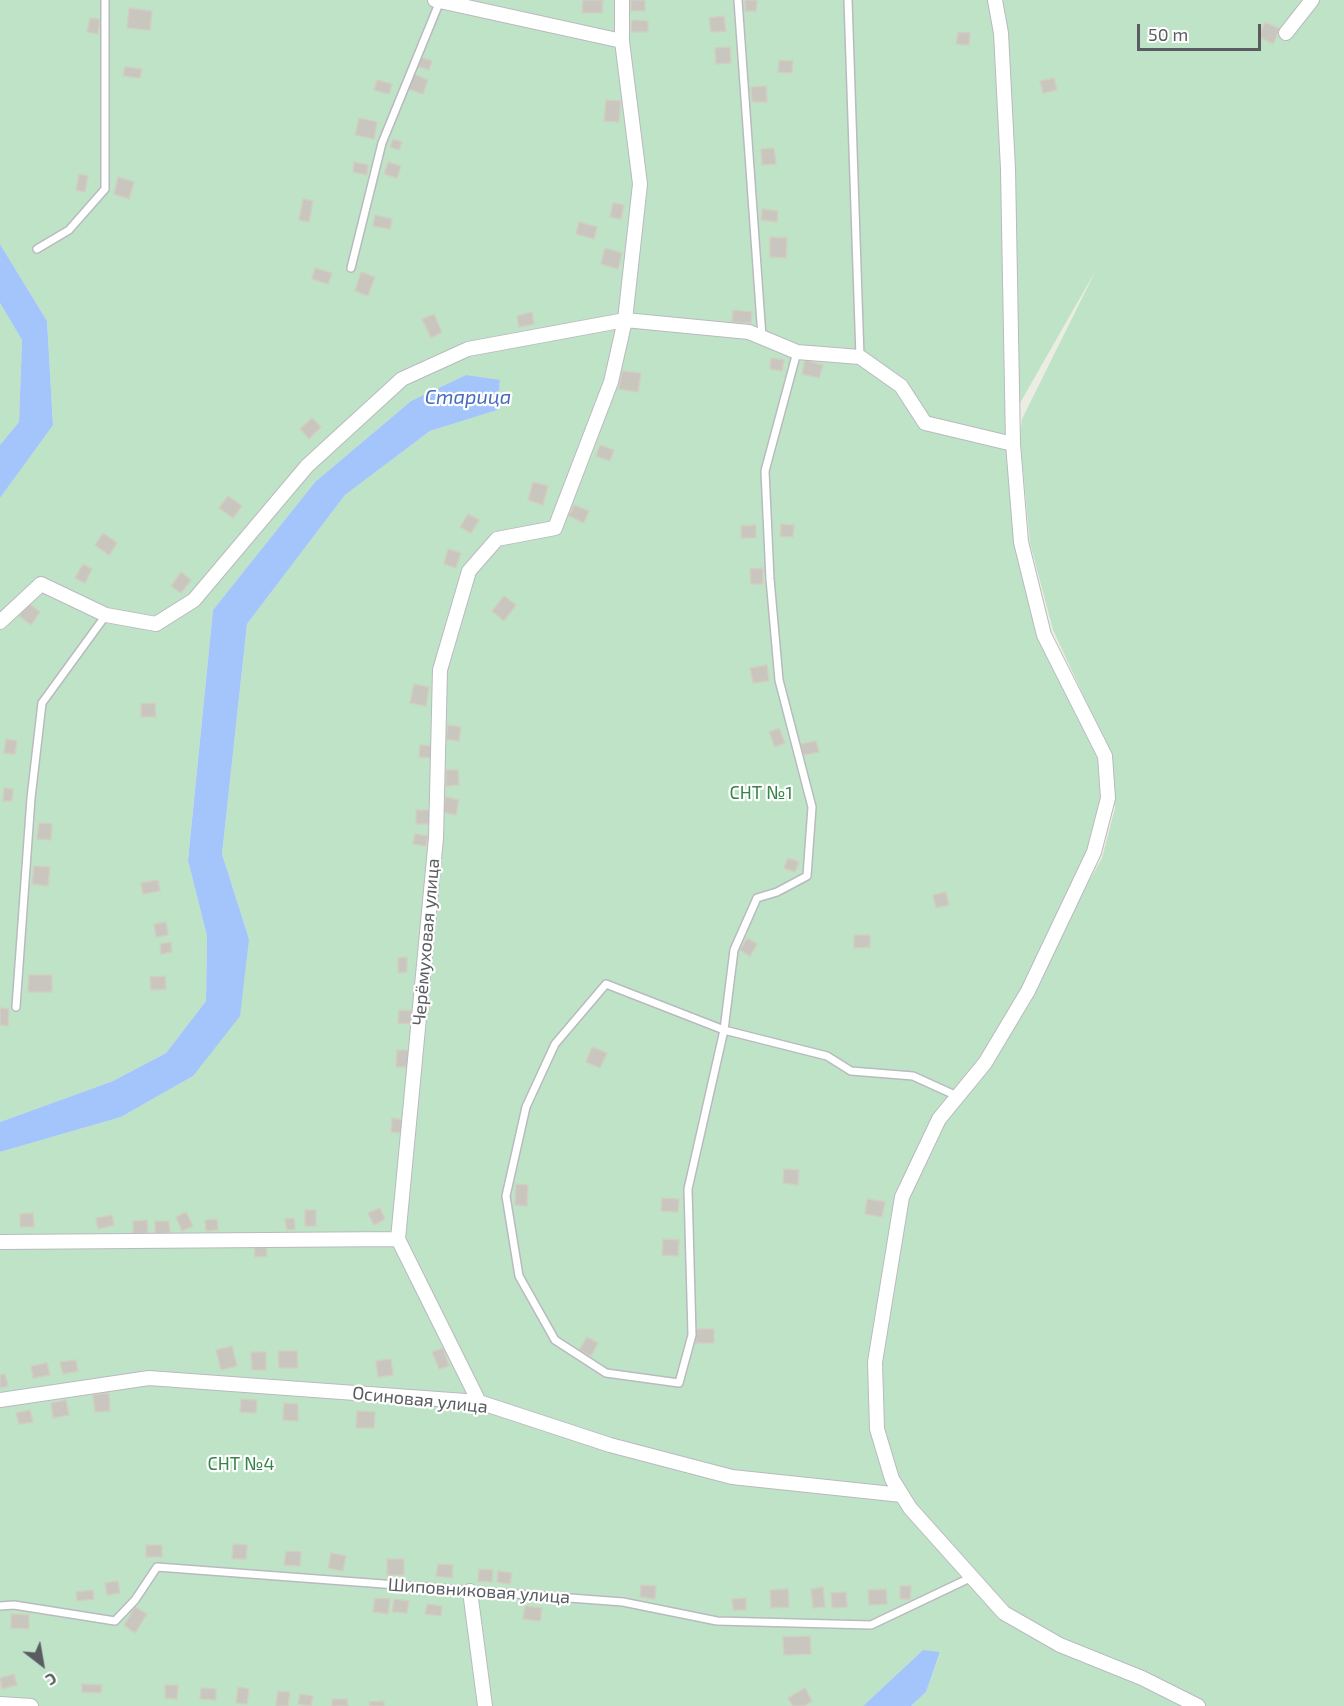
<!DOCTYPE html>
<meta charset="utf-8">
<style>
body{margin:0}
#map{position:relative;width:1344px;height:1706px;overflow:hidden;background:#edece2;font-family:"Exo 2",sans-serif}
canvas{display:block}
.north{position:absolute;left:12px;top:1634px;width:60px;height:60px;-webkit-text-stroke:4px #fff;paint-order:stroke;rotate:149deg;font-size:16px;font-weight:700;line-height:24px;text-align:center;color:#5a5c62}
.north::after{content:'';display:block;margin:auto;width:21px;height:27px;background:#5a5c62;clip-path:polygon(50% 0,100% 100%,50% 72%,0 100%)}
.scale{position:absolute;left:1137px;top:24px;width:124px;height:27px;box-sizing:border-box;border:3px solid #5a5c62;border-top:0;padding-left:8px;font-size:18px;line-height:21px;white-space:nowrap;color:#5a5c62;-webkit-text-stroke:4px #fff;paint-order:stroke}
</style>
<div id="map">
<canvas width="1344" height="1706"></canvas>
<div class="north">С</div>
<div class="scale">50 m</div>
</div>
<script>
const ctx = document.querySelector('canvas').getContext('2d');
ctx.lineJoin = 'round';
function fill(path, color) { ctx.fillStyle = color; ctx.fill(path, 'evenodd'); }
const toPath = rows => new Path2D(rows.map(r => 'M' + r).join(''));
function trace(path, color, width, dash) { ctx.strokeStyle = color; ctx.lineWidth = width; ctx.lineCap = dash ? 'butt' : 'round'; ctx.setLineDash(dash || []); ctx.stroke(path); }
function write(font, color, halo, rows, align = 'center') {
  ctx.font = font + ' "Exo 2",sans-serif'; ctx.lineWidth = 4.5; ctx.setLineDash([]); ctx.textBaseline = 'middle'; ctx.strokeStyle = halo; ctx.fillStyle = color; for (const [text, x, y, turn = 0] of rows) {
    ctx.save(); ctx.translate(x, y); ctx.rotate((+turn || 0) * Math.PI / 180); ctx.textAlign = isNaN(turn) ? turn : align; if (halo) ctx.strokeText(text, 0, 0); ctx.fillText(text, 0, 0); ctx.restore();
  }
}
const green = toPath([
 [0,0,1344,0,1344,1706,911,1706,926,1692,940,1653,923,1650,863,1706,0,1706,0,1152,121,1117,193,1076,249,939,222,854,247,624,345,495,430,431,496,410,500,381,466,375,411,401,315,482,213,610,188,859,207,936,206,1001,166,1053,113,1081,0,1122,0,498,53,424,47,321,0,244],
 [1096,270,1022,419,1020,438,1030,543,1053,630,1113,759,1115,808,1102,858,1033,982,1091,850,1102,806,1105,756,1044,635,1018,540,1012,417],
 [0,303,22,340,19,422,0,445]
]);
const water = toPath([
 [0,244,47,321,53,425,0,498,0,445,19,422,22,340,0,303],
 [466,375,500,380,497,410,430,431,345,495,247,624,222,854,249,939,240,1016,193,1076,121,1117,0,1152,0,1122,113,1081,166,1053,206,1001,207,936,188,860,213,610,315,482,411,401],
 [923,1650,940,1652,926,1692,911,1706,863,1706]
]);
const building = toPath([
 [583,0,603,0,602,13,582,13,583,0],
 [631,0,645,0,645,11,631,11,631,0],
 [745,0,757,0,756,11,745,11,745,0],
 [129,8,152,11,150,30,127,28,129,8],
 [724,16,726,31,711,32,709,18,724,16],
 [90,18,100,19,98,34,87,32,90,18],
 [632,20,648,21,648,32,631,32,632,20],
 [1265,22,1280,29,1273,44,1259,37,1265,22],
 [958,32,970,33,969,45,956,44,958,32],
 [730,47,731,63,716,64,715,48,730,47],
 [420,57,432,61,429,70,417,66,420,57],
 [779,60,793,61,792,73,778,72,779,60],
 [125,67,142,69,140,78,123,76,125,67],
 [414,74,428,80,423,94,408,89,414,74],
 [1054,78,1057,90,1043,93,1040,81,1054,78],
 [377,80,392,84,389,94,374,90,377,80],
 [766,86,767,102,752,102,751,87,766,86],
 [606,100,621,101,619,122,604,121,606,100],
 [359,118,377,122,374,139,355,135,359,118],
 [393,139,402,142,399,150,390,147,393,139],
 [774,148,776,164,762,165,761,149,774,148],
 [354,162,368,165,367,175,353,172,354,162],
 [388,162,401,166,397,178,384,174,388,162],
 [79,174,88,176,85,192,76,190,79,174],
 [118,177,134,182,129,199,114,194,118,177],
 [303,199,313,201,309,222,299,220,303,199],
 [613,203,624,205,621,219,610,217,613,203],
 [762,209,778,211,777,222,761,220,762,209],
 [375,215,392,219,390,229,373,226,375,215],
 [579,222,597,227,594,239,576,234,579,222],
 [770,237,787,238,786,258,770,257,770,237],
 [605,248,622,253,618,269,601,264,605,248],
 [315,268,332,273,328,284,312,279,315,268],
 [361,272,375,277,368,296,355,291,361,272],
 [733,310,752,312,751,323,732,322,733,310],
 [532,312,534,324,519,327,517,316,532,312],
 [434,314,442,332,431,338,422,319,434,314],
 [771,358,784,360,782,371,770,369,771,358],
 [805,360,823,365,819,378,802,374,805,360],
 [622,371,641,373,638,392,619,389,622,371],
 [312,418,321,427,309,439,300,429,312,418],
 [600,445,614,450,610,461,596,456,600,445],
 [533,482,548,486,543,505,528,500,533,482],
 [228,496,242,506,233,518,219,508,228,496],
 [574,505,589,511,584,523,569,516,574,505],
 [468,514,479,520,471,533,460,527,468,514],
 [781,524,794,525,793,537,780,536,781,524],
 [756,525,756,538,741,538,741,526,756,525],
 [103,533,117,543,109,555,95,545,103,533],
 [448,549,461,553,456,568,444,564,448,549],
 [83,564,92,569,85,583,75,578,83,564],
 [763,568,763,584,751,584,750,569,763,568],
 [181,572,191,580,181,593,171,586,181,572],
 [504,596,516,605,504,621,492,611,504,596],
 [28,603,40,612,31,625,19,616,28,603],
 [767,665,769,681,753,683,750,668,767,665],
 [414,684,429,687,426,706,410,703,414,684],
 [155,703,156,717,141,717,141,704,155,703],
 [448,725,461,727,459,741,446,739,448,725],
 [779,728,785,743,775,747,769,732,779,728],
 [6,739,17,741,15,754,4,753,6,739],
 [816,741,819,752,803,755,801,744,816,741],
 [420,745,432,746,431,758,419,757,420,745],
 [446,770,458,770,459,785,446,786,446,770],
 [4,788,13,789,12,801,3,801,4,788],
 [446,797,459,800,456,815,443,812,446,797],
 [416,810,432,810,431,824,416,824,416,810],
 [39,823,52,824,51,840,37,839,39,823],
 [415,834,428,836,426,846,413,844,415,834],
 [788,858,799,862,795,872,784,868,788,858],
 [34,866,50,867,48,886,32,884,34,866],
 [158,880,160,891,143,894,141,883,158,880],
 [946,892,949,905,936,908,933,895,946,892],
 [166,922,168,935,156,937,154,924,166,922],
 [854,935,870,935,870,947,854,948,854,935],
 [747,938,757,944,750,956,740,950,747,938],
 [171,942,172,952,161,954,160,944,171,942],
 [407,957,407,972,398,973,398,958,407,957],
 [29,975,52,975,52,992,28,992,29,975],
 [165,976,166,989,151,990,150,977,165,976],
 [0,1008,9,1009,8,1026,0,1025,0,1008],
 [399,1010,412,1011,411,1024,398,1023,399,1010],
 [592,1047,607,1053,600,1068,586,1062,592,1047],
 [397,1050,410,1050,408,1067,396,1067,397,1050],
 [392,1118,403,1120,402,1133,391,1132,392,1118],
 [784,1169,799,1170,798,1185,783,1183,784,1169],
 [516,1184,528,1185,527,1206,515,1205,516,1184],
 [662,1198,679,1199,678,1212,661,1211,662,1198],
 [867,1199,885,1202,882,1217,865,1214,867,1199],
 [380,1208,385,1219,374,1225,368,1213,380,1208],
 [305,1210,316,1210,316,1226,305,1226,305,1210],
 [186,1212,193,1226,182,1231,176,1217,186,1212],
 [33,1213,34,1227,20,1227,20,1214,33,1213],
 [112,1215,114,1225,98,1229,96,1218,112,1215],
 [294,1218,295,1229,287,1230,285,1219,294,1218],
 [217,1219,218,1230,206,1231,205,1220,217,1219],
 [147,1220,148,1233,133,1234,133,1221,147,1220],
 [155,1221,169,1221,170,1233,155,1234,155,1221],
 [663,1239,679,1240,678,1256,662,1255,663,1239],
 [266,1244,267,1256,255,1257,254,1245,266,1244],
 [696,1329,714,1329,714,1343,696,1343,696,1329],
 [587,1337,598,1343,591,1356,579,1350,587,1337],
 [232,1346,237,1366,221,1370,216,1350,232,1346],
 [443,1348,449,1366,439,1369,432,1352,443,1348],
 [278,1351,297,1351,298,1368,279,1368,278,1351],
 [251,1352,266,1352,266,1370,252,1370,251,1352],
 [391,1359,393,1375,378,1377,376,1361,391,1359],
 [76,1360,78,1371,63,1374,60,1362,76,1360],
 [47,1363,50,1375,33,1378,31,1366,47,1363],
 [5,1374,8,1386,0,1388,0,1375,5,1374],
 [109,1393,110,1411,95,1412,93,1395,109,1393],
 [241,1399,257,1400,256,1413,240,1412,241,1399],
 [66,1400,69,1415,53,1418,51,1403,66,1400],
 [284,1403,298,1404,298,1421,283,1420,284,1403],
 [30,1410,33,1422,19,1424,16,1413,30,1410],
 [357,1411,375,1412,374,1428,356,1428,357,1411],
 [233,1544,247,1545,246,1559,232,1559,233,1544],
 [146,1545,162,1545,162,1557,146,1557,146,1545],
 [286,1551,301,1552,300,1566,284,1565,286,1551],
 [331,1553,346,1556,343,1571,328,1568,331,1553],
 [387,1559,404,1559,404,1575,387,1575,387,1559],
 [438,1564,453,1565,452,1578,436,1576,438,1564],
 [479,1569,493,1570,492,1582,478,1581,479,1569],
 [498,1571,512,1573,510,1584,497,1582,498,1571],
 [118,1581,120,1593,107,1595,105,1583,118,1581],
 [641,1585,656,1586,655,1599,640,1597,641,1585],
 [900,1586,911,1586,910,1599,900,1599,900,1586],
 [823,1587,825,1607,813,1608,811,1589,823,1587],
 [788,1589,789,1607,771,1608,770,1590,788,1589],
 [886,1589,887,1604,869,1605,868,1590,886,1589],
 [93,1590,94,1599,77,1601,76,1592,93,1590],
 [846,1592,847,1607,832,1608,831,1593,846,1592],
 [375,1598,390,1599,388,1614,373,1612,375,1598],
 [746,1598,746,1610,733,1610,732,1599,746,1598],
 [394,1599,409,1601,407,1613,392,1612,394,1599],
 [427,1604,442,1606,441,1616,425,1614,427,1604],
 [525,1606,542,1608,540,1621,523,1619,525,1606],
 [135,1607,147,1614,135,1633,124,1625,135,1607],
 [11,1614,29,1615,29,1629,11,1628,11,1614],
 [810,1636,811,1654,784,1655,783,1637,810,1636],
 [14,1674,17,1685,2,1689,0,1678,14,1674],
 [82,1684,102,1685,101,1693,82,1692,82,1684],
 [165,1685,178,1685,177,1699,165,1698,165,1685],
 [238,1687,249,1689,247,1704,236,1703,238,1687],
 [201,1688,216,1689,216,1700,200,1699,201,1688],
 [805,1688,812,1701,804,1706,793,1706,788,1698,805,1688],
 [278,1691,290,1692,288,1706,276,1706,278,1691],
 [300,1694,313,1696,311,1706,298,1704,300,1694],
 [332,1699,347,1699,348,1706,332,1706,332,1699],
 [384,1701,384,1706,370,1706,369,1702,384,1701]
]);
const lane = toPath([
 [738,0,762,337],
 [848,0,860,357],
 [37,249,69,230,105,189,105,0],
 [351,268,382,143,440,1],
 [797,352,765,471,770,579,779,680,812,807,807,876,777,892,757,898,734,950,724,1030,688,1189,692,1335,679,1383,606,1373,555,1340,519,1276,506,1196,526,1107,555,1044,606,984,724,1030,827,1056,851,1071,913,1076,957,1096],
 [16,1007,31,798,42,703,106,615],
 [0,1606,14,1605,115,1621,135,1600,157,1567,623,1602,717,1621,871,1625,972,1577]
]);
const street = toPath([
 [435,0,622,41],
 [995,0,1001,33,1008,169,1013,444,1021,542,1044,635,1105,756,1108,798,1094,852,1028,991,985,1063,939,1119,902,1197,875,1362,877,1429,892,1479,910,1508,1004,1613,1060,1645,1142,1678,1198,1706],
 [1286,33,1312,0],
 [0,622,41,584,106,615,156,624,194,600,307,466,402,379,468,349,625,320,749,332,797,352,860,357,901,386,925,423,1013,444],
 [398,1239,479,1402],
 [0,1242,398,1239,436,838,440,670,469,571,497,539,555,528,611,382,625,320,640,184,622,41,622,0],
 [0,1400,149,1378,479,1402,610,1445,732,1477,902,1495],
 [470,1591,485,1706],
 [0,1704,31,1706]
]);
const parkNames = [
 ["СНТ №1",761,793],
 ["СНТ №4",241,1464]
];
const streetNames = [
 ["Черёмуховая улица",426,942,-85],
 ["Осиновая улица",420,1400,6],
 ["Шиповниковая улица",479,1591,4]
];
const waterNames = [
 ["Старица",468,397]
];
fill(green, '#bfe3c6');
fill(water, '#a3c5fb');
fill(building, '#c8c6bf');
trace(building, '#d1cfc1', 1.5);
trace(lane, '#b9bac0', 10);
trace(street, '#b9bac0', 16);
trace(lane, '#fff', 7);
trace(street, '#fff', 14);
write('18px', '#38834a', '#fff', parkNames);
write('18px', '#5a5c62', '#fff', streetNames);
write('italic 20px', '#476bbe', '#fff', waterNames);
</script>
